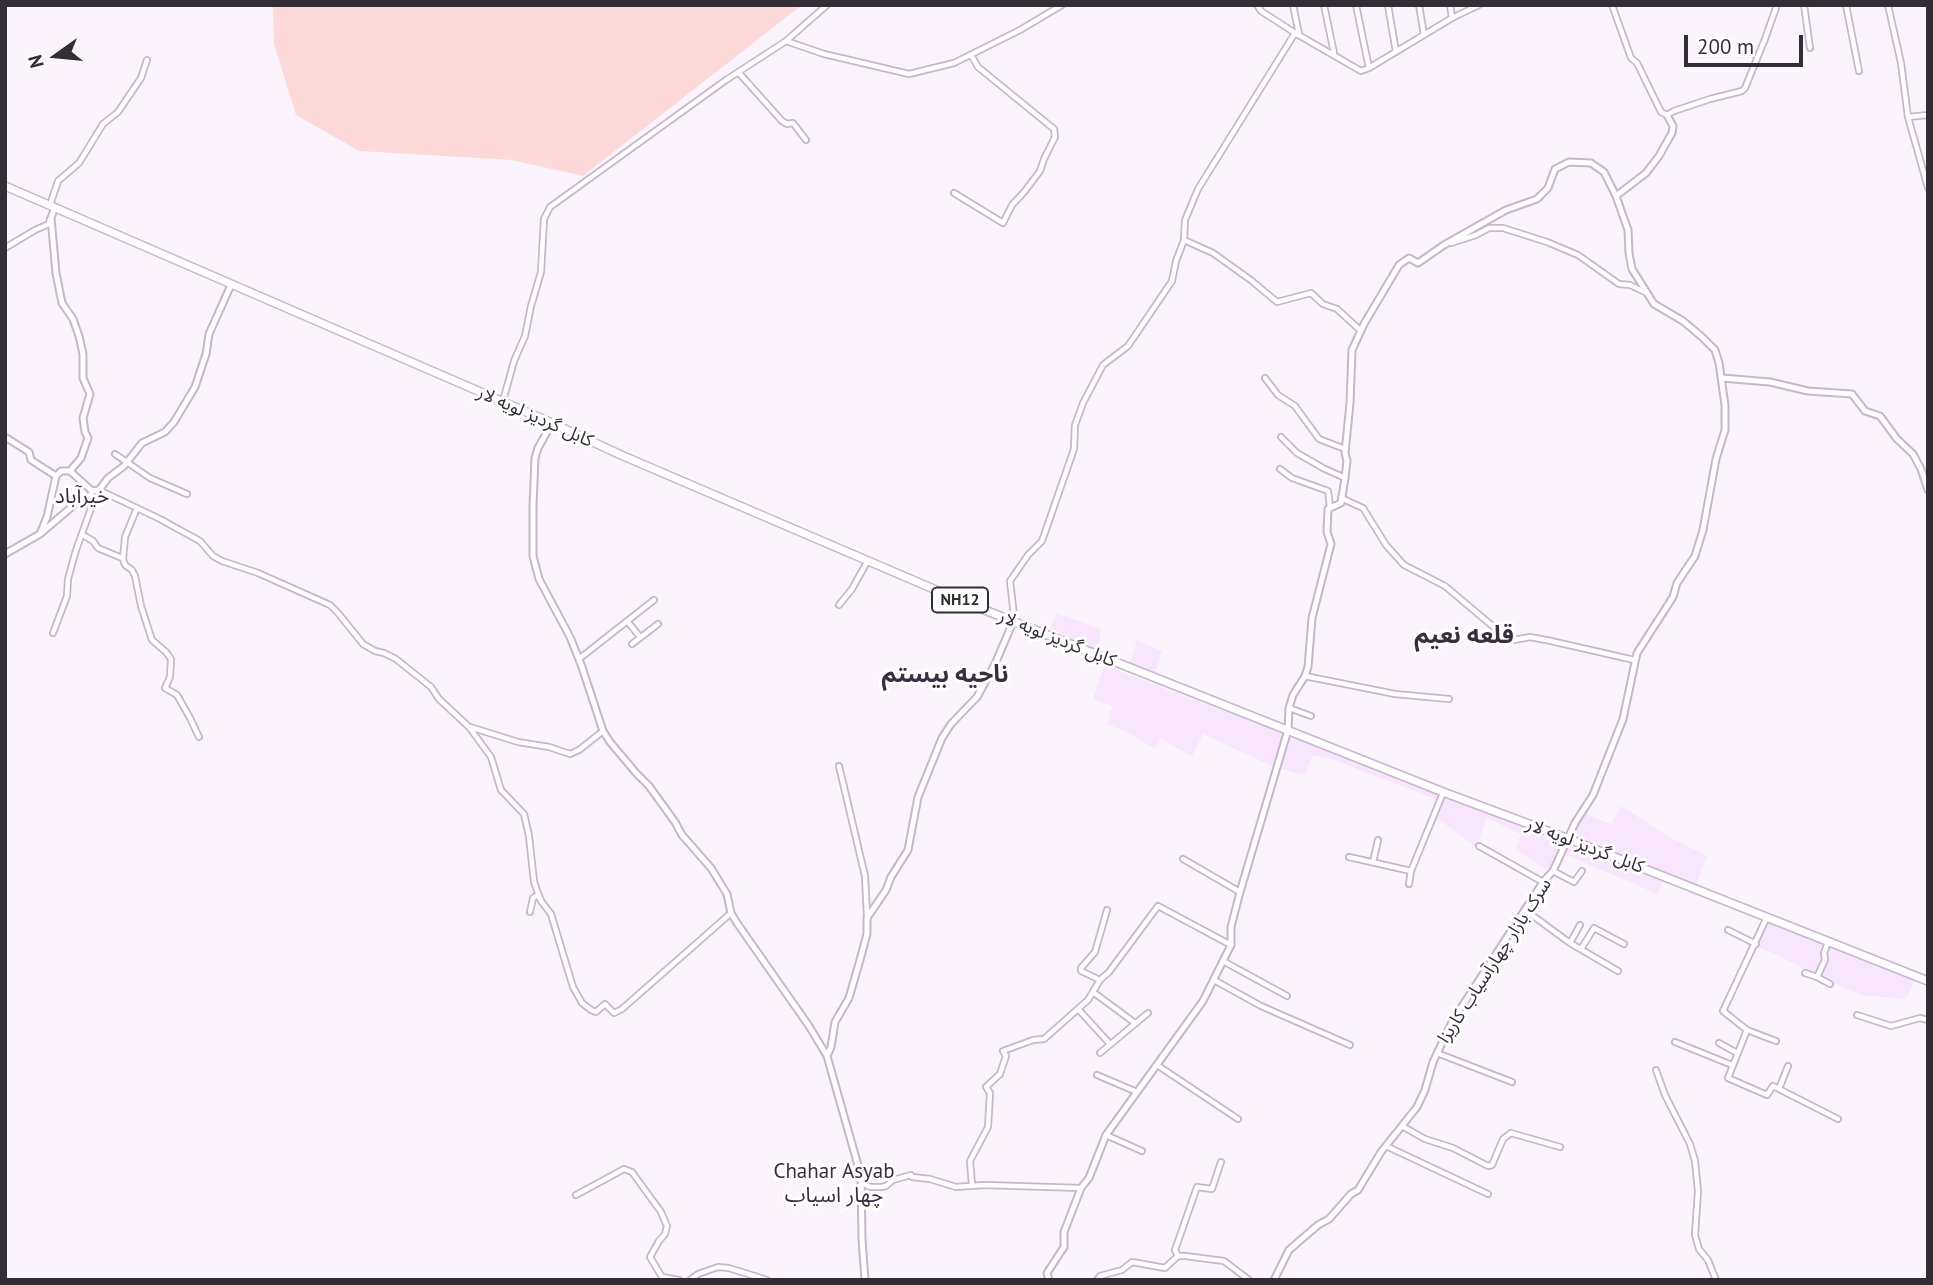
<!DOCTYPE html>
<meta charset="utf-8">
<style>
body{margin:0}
#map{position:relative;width:1933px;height:1285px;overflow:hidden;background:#fbf4fd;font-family:"PT Sans",sans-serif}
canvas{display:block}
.frame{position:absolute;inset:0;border:7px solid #332d36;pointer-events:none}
.north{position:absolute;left:21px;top:21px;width:70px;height:70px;-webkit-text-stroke:5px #fff;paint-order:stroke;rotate:255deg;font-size:19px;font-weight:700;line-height:28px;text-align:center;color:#332d36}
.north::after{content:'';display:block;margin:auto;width:24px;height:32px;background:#332d36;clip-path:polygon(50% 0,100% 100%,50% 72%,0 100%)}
.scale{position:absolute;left:1684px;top:35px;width:119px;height:32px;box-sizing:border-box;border:4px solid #332d36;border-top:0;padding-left:9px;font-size:21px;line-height:24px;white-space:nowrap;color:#332d36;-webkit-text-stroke:5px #fff;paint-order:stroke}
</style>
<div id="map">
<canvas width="1933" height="1285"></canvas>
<div class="frame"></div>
<div class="north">N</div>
<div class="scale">200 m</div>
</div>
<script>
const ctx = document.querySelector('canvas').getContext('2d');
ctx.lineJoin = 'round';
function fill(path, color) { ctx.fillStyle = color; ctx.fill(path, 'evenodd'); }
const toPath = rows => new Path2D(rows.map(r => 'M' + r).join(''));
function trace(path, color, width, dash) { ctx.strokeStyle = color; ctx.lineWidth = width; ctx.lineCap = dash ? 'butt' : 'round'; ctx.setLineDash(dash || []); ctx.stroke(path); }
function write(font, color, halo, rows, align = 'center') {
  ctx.font = font + ' "PT Sans","Noto Sans Arabic",sans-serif'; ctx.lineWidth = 6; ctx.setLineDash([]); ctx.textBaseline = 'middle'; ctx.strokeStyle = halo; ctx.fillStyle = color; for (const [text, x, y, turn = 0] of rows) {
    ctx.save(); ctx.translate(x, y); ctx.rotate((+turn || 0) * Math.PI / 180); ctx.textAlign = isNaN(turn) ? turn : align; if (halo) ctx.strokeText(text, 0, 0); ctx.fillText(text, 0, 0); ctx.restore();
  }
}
const built = toPath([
 [1056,613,1101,629,1098,652,1050,632],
 [1137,640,1162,651,1155,674,1130,664],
 [1104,665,1181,695,1664,878,1658,894,1564,854,1550,872,1516,850,1521,834,1487,818,1476,847,1434,816,1438,800,1326,757,1312,756,1305,775,1272,766,1203,734,1192,756,1161,739,1155,748,1152,747,1131,734,1107,724,1112,706,1093,699],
 [1621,806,1671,838,1707,856,1696,885,1569,836,1581,812,1611,824],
 [1765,917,1916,978,1906,999,1861,995,1805,970,1782,957,1756,946]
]);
const green = toPath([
 [273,5,802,5,583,176,512,160,359,151,296,115,274,44]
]);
const minor = toPath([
 [1257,5,1261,11,1295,33,1361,71,1369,68,1452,18,1479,5],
 [1293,5,1299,34],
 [1324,5,1334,53],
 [1356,5,1369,68],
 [1388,5,1396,52],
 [1419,5,1424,35],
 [1450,5,1452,18],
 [1612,5,1631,58,1637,63,1661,112,1667,115,1674,111,1710,99,1742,91,1745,88,1765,39,1777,5],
 [1804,5,1810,48],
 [1846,5,1859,71],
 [1888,5,1901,63,1908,117,1928,188],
 [786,41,824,54,909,74,954,63,1020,30,1062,5],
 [739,73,782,121,787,124,793,123,806,140],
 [1908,117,1928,115],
 [954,193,1003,223,1012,205,1025,191,1040,171,1044,159,1055,137,1054,129,978,67,971,55],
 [50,205,58,181,79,163,103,124,118,112,141,78,147,60],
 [1184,240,1213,253,1252,281,1277,302,1311,293,1323,304,1337,309,1361,331],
 [1451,243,1476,235,1489,228,1503,228,1547,242,1578,255,1619,284,1630,285,1647,293],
 [5,248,35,230,49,224,50,219],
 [1265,378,1278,395,1295,406,1319,439,1345,449],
 [503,401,514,361,525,336,531,306,541,272,544,219,550,207,726,80,786,41,827,5],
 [1281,437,1297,453,1323,468,1345,478],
 [115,454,150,478,187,494],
 [1280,469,1292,478,1328,491,1330,507],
 [99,490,160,519,189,535,200,541,213,556,222,561,258,573,330,605,338,613,363,644,375,651,384,653,396,659,431,687,439,699,469,727,491,757,501,790,524,814,529,836,534,882,541,901,551,914,573,987,582,1003,591,1010,596,1012,605,1004,614,1013,622,1009,731,913],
 [1341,498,1363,508,1386,545,1404,565,1445,586,1502,634,1514,640,1530,637,1551,641,1634,660],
 [137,508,125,537,123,559,125,565,132,570,135,576,141,606,152,640,166,652,171,659,170,677,165,688,177,695,190,718,199,737],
 [83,535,93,541,98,548,122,558],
 [839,605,852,589,867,562],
 [628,622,640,637],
 [1013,622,1014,616,1010,581,1028,555,1042,541,1074,449,1075,425,1083,403,1103,365,1128,346,1172,281,1176,261,1184,240,1185,220,1198,189,1295,33],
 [53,633,67,596,68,579,76,550,93,503,89,498],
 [632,644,658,624],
 [579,659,654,600],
 [1305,676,1395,694,1449,699],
 [1289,708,1311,716],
 [470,727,518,742,549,747,570,754,579,750,603,731],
 [839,766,865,876,867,916],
 [1479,846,1543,882],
 [1349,857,1411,871],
 [1183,859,1240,892],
 [1373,862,1378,840],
 [1553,871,1574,882,1582,871],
 [1409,884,1411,871,1443,793],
 [1107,910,1095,952,1081,968,1081,971,1100,980,1109,972,1158,906,1231,945],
 [1525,910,1570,943,1618,971],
 [530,912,533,898,538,895,540,899],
 [1767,917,1723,1011,1747,1030,1776,1041],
 [1728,930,1756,944],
 [1570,943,1580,925],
 [1581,949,1594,928,1624,944],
 [1223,961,1287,996],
 [1805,973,1817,977,1830,984],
 [1817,977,1825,960,1824,953,1828,942],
 [1214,980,1261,1006,1350,1045],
 [1093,992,1135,1023],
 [1078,1009,1110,1044],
 [1857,1015,1891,1026,1920,1018,1928,1020],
 [1747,1030,1728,1078,1767,1095,1773,1086,1838,1119],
 [1675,1042,1732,1065],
 [1719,1043,1737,1053],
 [1100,1053,1148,1013],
 [1437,1053,1512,1082],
 [1157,1065,1238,1119],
 [1656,1070,1665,1095,1690,1144,1695,1161,1698,1191,1695,1235,1699,1249,1708,1260,1716,1280],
 [1097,1075,1137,1092],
 [1779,1089,1788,1066],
 [1402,1126,1425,1139,1453,1148,1488,1166,1492,1165,1503,1139,1511,1133,1560,1147],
 [1106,1135,1142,1151],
 [1386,1146,1488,1194],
 [862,1183,870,1187,881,1187,886,1186,893,1180,911,1175,912,1177,930,1179,956,1187,984,1185,1081,1188],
 [972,1185,970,1161,988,1127,990,1093,986,1087,1000,1074,1006,1056,1003,1051,1033,1040,1044,1039,1088,1000,1100,980],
 [576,1195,624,1169,632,1172,661,1212,667,1226,665,1234,659,1241,650,1257,662,1277,679,1280],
 [1178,1256,1175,1250,1197,1187,1212,1189,1221,1162],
 [690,1280,698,1274,718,1267,729,1268,767,1280],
 [1097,1280,1100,1276,1122,1270,1132,1262,1165,1268,1178,1256,1185,1256,1224,1261,1249,1280]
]);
const tertiary = toPath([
 [1722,378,1770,382,1808,391,1852,394,1865,411,1880,416,1897,439,1913,454,1921,469,1928,490],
 [552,423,538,448,535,458,533,506,533,556,539,579,570,637,582,667,603,731,610,742,637,774,649,786,675,822,682,835,711,868,727,894,731,913,737,923,809,1026,827,1056,861,1176,862,1239,865,1280],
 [5,437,29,452,31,460,56,476],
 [70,471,92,491],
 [40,534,74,505,89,498,92,491,99,490,108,478,124,466,142,443,165,432,174,422,195,387,206,354,209,334,231,285],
 [5,554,40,534,47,517,56,476,61,471,70,471,81,458,88,438,85,432,83,418,90,394,83,378,83,354,79,336,73,319,62,303,56,273,51,218,55,207],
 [827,1056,831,1047,835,1022,849,998,860,960,867,934,867,918,886,890,891,877,908,850,918,797,942,738,951,724,977,697,995,664,1013,622],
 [1049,1280,1047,1273,1064,1247,1064,1232,1081,1188,1089,1178,1106,1135,1203,1001,1231,945,1231,927,1240,892,1288,730,1289,708,1293,695,1305,676,1308,667,1312,618,1331,544,1327,532,1328,509,1341,503,1345,478,1347,461,1345,453,1350,403,1352,350,1364,324,1399,265,1409,258,1418,263,1444,245,1506,210,1537,199,1548,188,1555,169,1569,162,1591,163,1604,172,1616,196],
 [1274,1280,1289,1250,1318,1225,1329,1219,1351,1194,1358,1190,1381,1152,1417,1107,1425,1090,1433,1062,1453,1020,1543,882,1553,871,1575,823,1593,795,1623,719,1637,653,1673,597,1677,583,1695,556,1703,530,1716,459,1725,430,1725,405,1719,363,1715,350,1702,337,1683,321,1654,304,1632,269,1629,253,1628,230,1616,196,1646,173,1659,156,1672,133,1673,126,1667,115]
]);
const trunk = toPath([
 [5,186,552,423,621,455,957,599,1443,792,1569,839,1928,981]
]);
const shields = [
 [960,600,56]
];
const shieldNames = [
 ["NH12",960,600]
];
const streetNames = [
 ["کابل گردیز لویه لار",535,417,24],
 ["کابل گردیز لویه لار",1057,639,22],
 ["کابل گردیز لویه لار",1585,846,21],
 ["سرک بازار چهارآسیاب کاریزا",1495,961,-57]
];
const quarterNames = [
 ["خیرآباد",82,497],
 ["Chahar Asyab",834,1172],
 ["چهار اسیاب",834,1196]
];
const districtNames = [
 ["قلعه نعيم",1464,636],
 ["ناحیه بیستم",945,675]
];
fill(built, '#f7e6fe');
fill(green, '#fed9d9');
trace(minor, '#c7b6cd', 8);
trace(tertiary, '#c7b6cd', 9);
trace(trunk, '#c7b6cd', 10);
trace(minor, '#fff', 4.5);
trace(tertiary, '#fff', 5);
trace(trunk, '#fff', 7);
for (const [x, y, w] of shields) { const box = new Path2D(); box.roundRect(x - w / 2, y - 12.5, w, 25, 5); ctx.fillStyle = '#fff'; ctx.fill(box); trace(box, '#332d36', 2); }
write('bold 16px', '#332d36', null, shieldNames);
write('18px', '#332d36', '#fff', streetNames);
write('21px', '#3a2d40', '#fff', quarterNames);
write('bold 24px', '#3a2d40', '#fff', districtNames);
</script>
